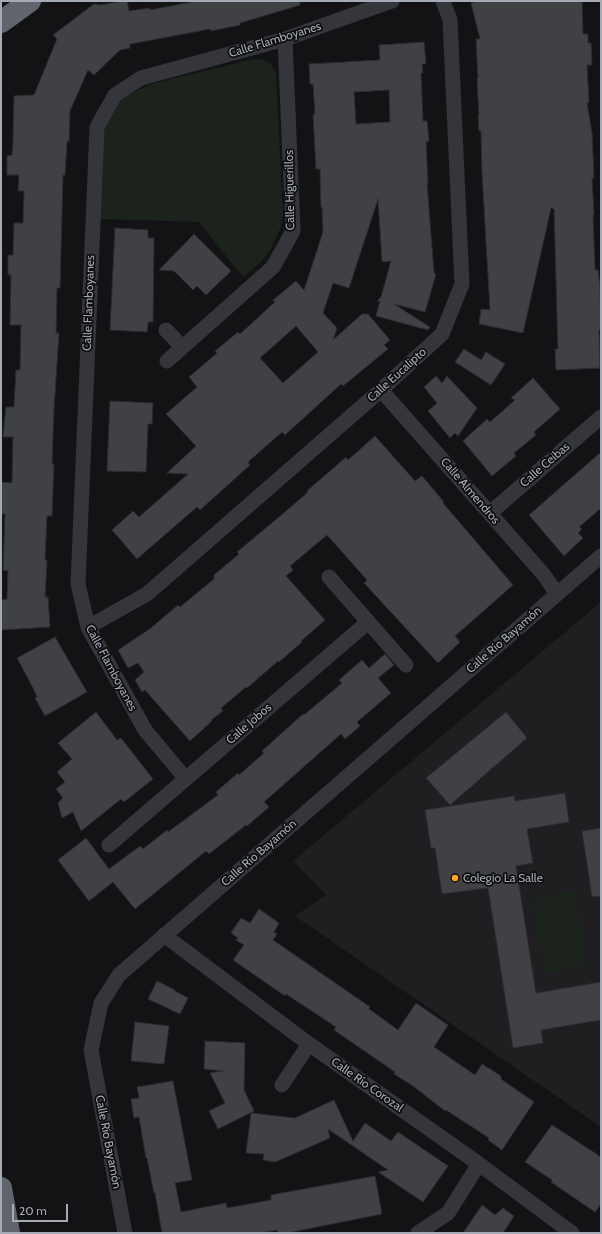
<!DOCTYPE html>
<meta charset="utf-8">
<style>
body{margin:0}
#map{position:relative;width:602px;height:1234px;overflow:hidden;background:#131315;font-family:Cabin,sans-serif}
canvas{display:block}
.frame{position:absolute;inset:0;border:2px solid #a4abb7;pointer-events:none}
.scale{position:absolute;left:12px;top:1204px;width:56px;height:18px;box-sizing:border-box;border:2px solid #a4abb7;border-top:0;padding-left:5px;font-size:12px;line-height:14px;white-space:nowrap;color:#a4abb7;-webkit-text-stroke:3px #0e0e10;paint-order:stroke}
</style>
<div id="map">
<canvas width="602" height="1234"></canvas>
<div class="frame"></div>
<div class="scale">20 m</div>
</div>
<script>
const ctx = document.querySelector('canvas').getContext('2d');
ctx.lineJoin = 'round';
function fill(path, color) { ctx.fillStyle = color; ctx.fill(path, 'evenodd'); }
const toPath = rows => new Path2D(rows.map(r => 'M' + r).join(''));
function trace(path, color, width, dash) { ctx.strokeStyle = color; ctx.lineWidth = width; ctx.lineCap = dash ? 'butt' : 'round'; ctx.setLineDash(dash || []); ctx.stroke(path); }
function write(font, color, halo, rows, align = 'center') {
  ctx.font = font + ' Cabin,sans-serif'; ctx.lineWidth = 3.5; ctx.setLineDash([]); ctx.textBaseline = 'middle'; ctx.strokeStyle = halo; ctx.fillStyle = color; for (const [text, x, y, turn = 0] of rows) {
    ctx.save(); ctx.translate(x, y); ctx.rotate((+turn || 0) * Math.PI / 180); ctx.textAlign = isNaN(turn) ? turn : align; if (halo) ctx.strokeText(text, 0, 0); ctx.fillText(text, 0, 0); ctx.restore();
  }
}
const built = toPath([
 [601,602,601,1127,295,916,326,895,293,861]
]);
const green = toPath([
 [262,59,270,63,276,72,283,215,280,229,271,249,260,263,243,277,199,222,100,219,101,129,108,114,125,97,151,84,249,60],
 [576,890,587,968,544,974,531,898]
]);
const building = toPath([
 [122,1,127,1,129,11,150,8,150,10,197,1,300,1,300,5,240,23,240,25,211,31,210,29,130,44,130,48,120,50,94,75,88,70,70,111,69,142,67,141,65,175,63,175,60,288,57,288,56,333,59,333,54,409,52,464,54,464,52,516,47,516,45,560,47,560,45,597,48,597,50,627,1,630,1,600,7,599,8,571,3,570,5,514,1,514,1,482,12,483,13,437,3,437,6,407,14,407,16,370,20,370,21,325,10,325,11,275,8,275,8,255,13,255,14,223,23,223,24,191,18,191,19,175,7,175,7,156,12,155,13,143,14,96,34,95,57,39,53,35,94,4,101,5,122,1],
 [480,1,582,1,583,34,588,34,588,43,591,43,592,65,587,65,589,103,587,103,592,133,594,178,592,178,594,215,593,215,595,270,598,270,600,286,601,329,599,330,600,368,556,370,555,349,558,349,554,209,551,208,523,333,479,324,481,309,490,310,482,172,481,131,479,131,478,115,479,115,477,78,478,78,476,39,480,39,471,3,480,1],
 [424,42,426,64,422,64,423,73,421,73,423,121,427,121,429,141,426,142,428,183,427,183,434,273,436,274,425,312,394,304,430,327,428,330,376,316,380,301,377,301,381,297,391,261,382,262,378,199,349,288,333,283,323,313,337,328,333,340,362,314,368,314,390,340,384,345,388,349,343,386,341,384,285,435,282,432,248,462,250,465,200,510,197,507,137,559,112,530,133,511,139,517,188,474,167,473,196,446,166,414,197,387,189,377,217,353,215,351,238,332,240,334,275,302,273,300,296,281,304,290,323,232,322,207,321,207,320,169,316,169,313,114,315,114,313,84,310,84,309,64,380,60,379,45,424,42],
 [389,90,390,122,356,124,354,92,389,90],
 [296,326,318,352,283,383,260,358,296,326],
 [115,228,148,230,148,238,154,238,153,322,148,322,147,332,110,330,115,228],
 [194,234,231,271,206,295,197,286,193,290,174,271,159,270,194,234],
 [464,349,481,360,486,352,505,364,491,385,455,362,464,349],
 [436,376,442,383,447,376,477,408,458,436,455,433,450,438,428,411,437,403,424,387,436,376],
 [533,378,560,409,534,432,536,435,514,453,516,456,492,476,463,441,487,419,490,422,515,400,511,398,533,378],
 [110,401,153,403,152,424,148,424,146,472,107,471,110,401],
 [375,436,415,481,422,476,444,502,443,503,513,585,455,636,460,642,438,663,364,583,367,580,327,535,290,566,293,570,286,576,325,620,301,641,302,642,279,662,278,661,247,688,246,687,221,708,223,711,211,720,212,721,190,741,145,690,142,692,135,680,144,672,138,663,128,668,118,650,151,628,178,605,180,607,214,579,214,575,239,554,237,552,285,512,308,492,307,491,346,457,348,460,375,436],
 [601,452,601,508,579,527,582,529,578,533,583,538,564,556,529,515,601,452],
 [55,637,87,692,45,716,35,698,37,697,33,688,17,658,55,637],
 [385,654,394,665,378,678,391,693,357,722,360,726,345,739,341,734,264,802,269,807,247,826,246,825,209,854,206,851,135,909,113,882,89,901,58,860,86,838,109,869,140,846,143,849,167,830,168,832,218,795,216,792,238,773,239,775,264,753,262,751,303,714,304,715,342,683,339,680,362,660,369,668,385,654],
 [96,712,117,740,121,738,153,779,124,802,121,799,81,831,73,812,62,818,58,803,63,798,56,789,65,782,57,772,72,759,58,743,96,712],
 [506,712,527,738,450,805,426,778,506,712],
 [565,793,569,822,527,829,533,863,516,866,536,993,601,982,601,1020,541,1030,543,1043,513,1048,488,888,442,894,435,848,431,848,425,810,514,796,515,801,565,793],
 [601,828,601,896,592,897,582,831,601,828],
 [259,909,279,923,274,932,277,934,273,940,370,1007,369,1009,398,1030,416,1003,448,1025,434,1047,475,1075,482,1064,501,1076,501,1079,534,1102,502,1150,488,1140,489,1138,446,1110,445,1111,413,1086,394,1074,395,1072,334,1030,336,1027,286,994,285,996,233,960,244,945,236,940,238,938,231,933,241,918,250,923,259,909],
 [157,981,175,990,175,991,188,998,180,1014,148,999,157,981],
 [135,1022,169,1026,164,1064,131,1061,135,1022],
 [205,1041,245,1043,244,1090,254,1111,218,1129,209,1111,225,1103,210,1073,223,1071,204,1069,205,1041],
 [173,1081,192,1180,175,1183,181,1212,226,1203,227,1208,271,1200,271,1195,375,1176,382,1214,287,1233,278,1233,277,1230,260,1233,162,1233,155,1193,154,1193,147,1158,146,1158,139,1117,134,1118,131,1099,139,1098,137,1087,173,1081],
 [334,1100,353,1141,365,1123,391,1141,398,1132,448,1166,423,1202,378,1172,388,1170,328,1129,330,1138,275,1162,263,1160,264,1154,246,1153,251,1113,295,1118,334,1100],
 [552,1125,601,1157,601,1204,595,1212,551,1182,552,1180,525,1162,552,1125],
 [482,1205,495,1215,503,1208,514,1216,503,1233,463,1233,482,1205]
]);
const minor = toPath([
 [166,330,182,347],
 [167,361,273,267,293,231,285,39],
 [381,390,544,575,557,594],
 [490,513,601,417],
 [329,577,406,665],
 [88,627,147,594,381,390,442,334,462,284,450,20,443,1],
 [186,779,145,730,88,627,78,584,97,127,115,95,141,78,285,39,392,1],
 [109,845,368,622],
 [164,935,309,1044,479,1164,572,1233],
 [282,1085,309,1044],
 [125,1233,91,1050,101,1003,119,975,601,556],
 [418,1233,448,1213,479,1164]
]);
const motorway = toPath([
 [1,22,30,1],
 [1,1188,9,1233]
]);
const markers = [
 [455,878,4,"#ffa422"]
];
const streetNames = [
 ["Calle Flamboyanes",275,40,-17],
 ["Calle Higuerillos",290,190,-91],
 ["Calle Flamboyanes",89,303,-88],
 ["Calle Eucalipto",397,375,-42],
 ["Calle Ceibas",545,465,-41],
 ["Calle Almendros",470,491,49],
 ["Calle Río Bayamón",504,640,-41],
 ["Calle Flamboyanes",111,668,62],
 ["Calle Jobos",249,724,-41],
 ["Calle Río Bayamón",259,853,-41],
 ["Calle Río Corozal",367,1085,35],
 ["Calle Río Bayamón",108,1142,79]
];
const poiNames = [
 ["Colegio La Salle",463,878]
];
fill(built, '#1f1f22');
fill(green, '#1b231c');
fill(building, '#3f4145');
trace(building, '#2d2d31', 1);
trace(minor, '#34363b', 15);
trace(motorway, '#60646c', 22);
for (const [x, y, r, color] of markers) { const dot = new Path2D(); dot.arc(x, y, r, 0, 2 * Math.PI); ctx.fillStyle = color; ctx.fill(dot); trace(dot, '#0e0e10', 1.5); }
write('12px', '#a4abb7', '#0e0e10', streetNames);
write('12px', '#a4abb7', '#0e0e10', poiNames, 'left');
</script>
